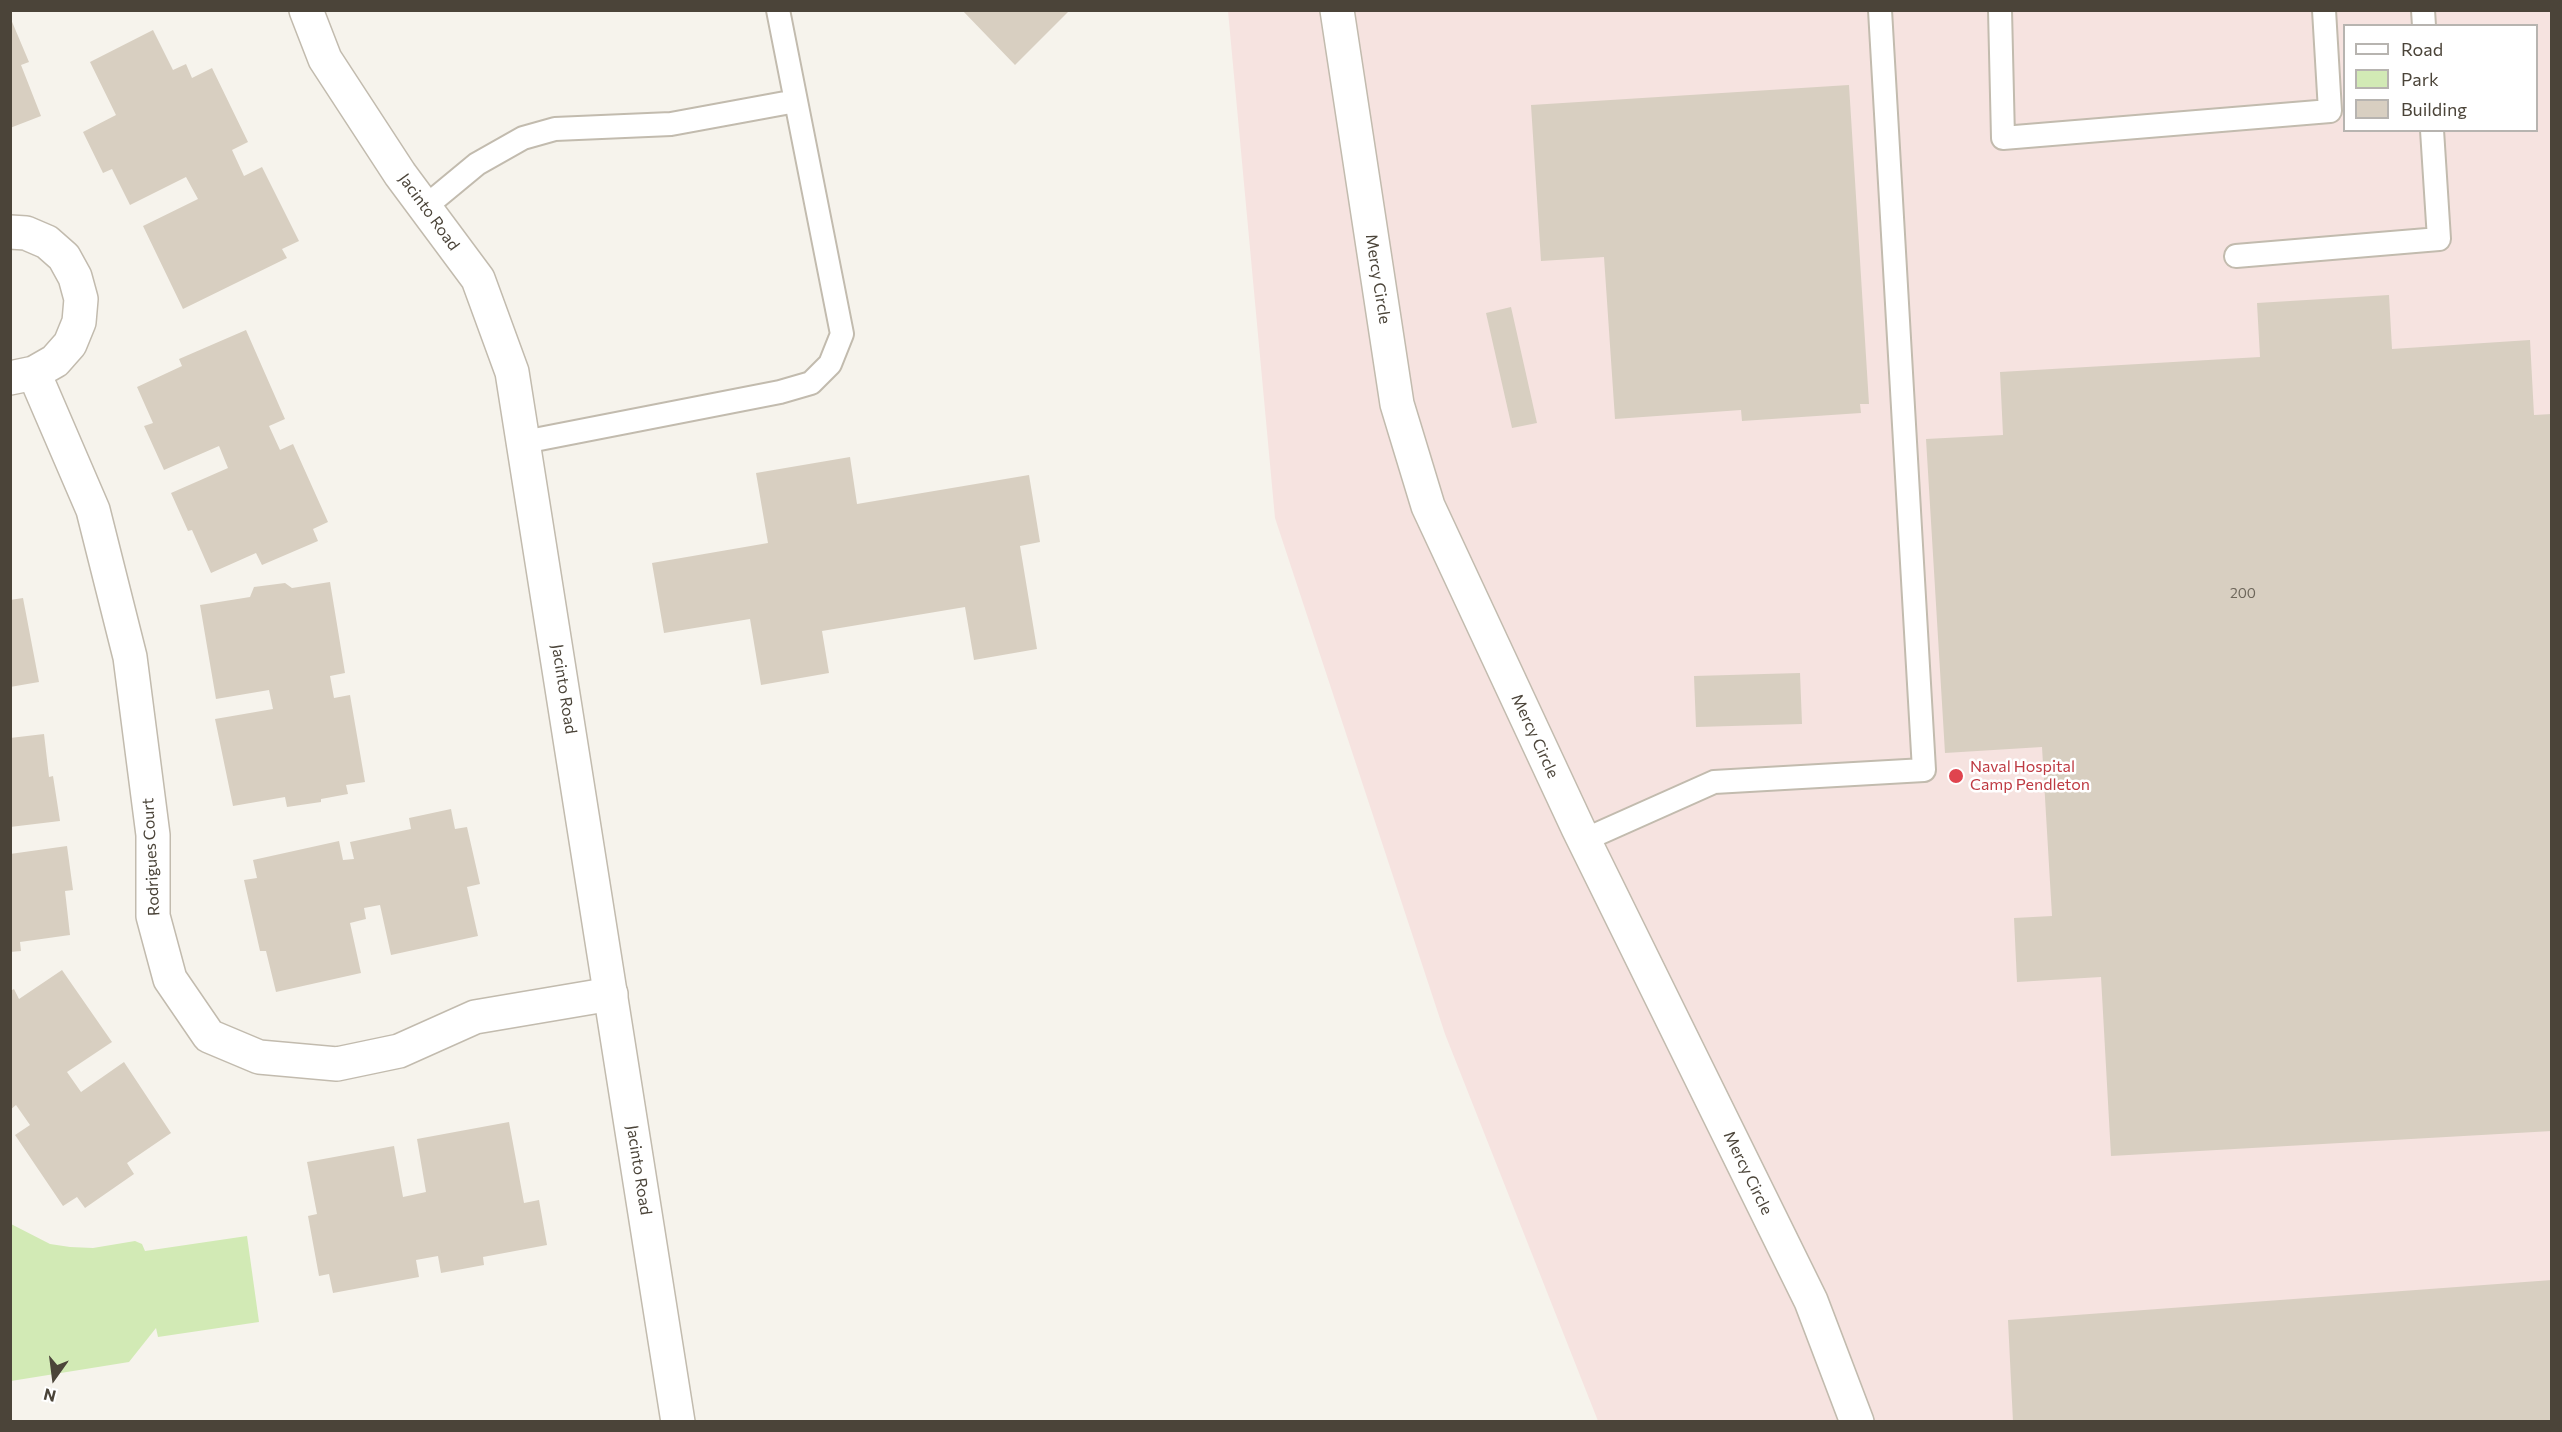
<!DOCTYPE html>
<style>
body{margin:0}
#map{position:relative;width:2562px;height:1432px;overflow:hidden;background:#f6f3ec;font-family:Commissioner,sans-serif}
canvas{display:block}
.frame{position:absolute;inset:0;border:12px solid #4b4439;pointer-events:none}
.legend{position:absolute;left:2343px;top:24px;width:195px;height:108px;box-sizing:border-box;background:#fff;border:2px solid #b7b4b0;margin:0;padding:8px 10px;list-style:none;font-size:18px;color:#4b4439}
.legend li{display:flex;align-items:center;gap:12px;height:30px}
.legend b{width:30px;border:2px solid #b7b4b0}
.north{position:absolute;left:24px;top:1348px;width:60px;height:60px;-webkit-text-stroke:4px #fff;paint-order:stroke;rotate:194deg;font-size:16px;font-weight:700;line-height:24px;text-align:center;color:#4b4439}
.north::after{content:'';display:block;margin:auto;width:21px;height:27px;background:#4b4439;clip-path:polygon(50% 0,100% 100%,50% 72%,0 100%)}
</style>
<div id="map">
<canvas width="2562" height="1432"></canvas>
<div class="frame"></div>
<ul class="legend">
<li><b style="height:8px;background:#fff"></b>Road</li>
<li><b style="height:16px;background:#d2eab5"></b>Park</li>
<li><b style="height:16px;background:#d8cfc1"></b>Building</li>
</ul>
<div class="north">N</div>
</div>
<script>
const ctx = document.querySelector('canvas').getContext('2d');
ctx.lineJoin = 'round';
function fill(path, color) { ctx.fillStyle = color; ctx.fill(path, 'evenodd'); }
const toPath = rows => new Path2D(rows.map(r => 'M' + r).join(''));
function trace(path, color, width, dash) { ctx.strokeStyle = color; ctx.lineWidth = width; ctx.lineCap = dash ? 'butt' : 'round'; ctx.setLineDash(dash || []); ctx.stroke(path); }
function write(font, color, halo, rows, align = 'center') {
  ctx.font = font + ' Commissioner,sans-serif'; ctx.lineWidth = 5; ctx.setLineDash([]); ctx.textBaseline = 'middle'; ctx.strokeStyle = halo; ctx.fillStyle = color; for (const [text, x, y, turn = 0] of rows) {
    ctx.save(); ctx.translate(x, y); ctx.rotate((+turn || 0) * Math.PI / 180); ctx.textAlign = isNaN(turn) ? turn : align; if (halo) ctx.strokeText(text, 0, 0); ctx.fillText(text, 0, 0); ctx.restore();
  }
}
const medical = toPath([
 [1228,11,2551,11,2551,1421,1598,1421,1445,1034,1275,518],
 [2344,26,2536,26,2536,130,2344,130]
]);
const green = toPath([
 [11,1224,50,1244,70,1247,93,1248,135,1241,142,1244,145,1251,247,1236,259,1322,158,1337,156,1328,129,1362,11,1381]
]);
const building = toPath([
 [962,10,1070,10,1015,65],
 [10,17,29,62,21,65,41,116,10,128],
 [153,30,173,70,186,64,192,78,212,68,248,142,232,150,244,176,262,167,299,241,282,249,287,258,183,309,143,226,198,199,186,177,130,205,112,169,103,173,83,132,116,115,90,62],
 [1849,85,1869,404,1860,404,1861,413,1742,421,1741,410,1615,419,1604,257,1541,261,1531,105],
 [2389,295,2392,349,2530,340,2534,415,2552,414,2552,1131,2111,1156,2101,977,2017,982,2014,918,2052,916,2042,747,1945,753,1926,439,2003,435,2000,372,2260,357,2257,303],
 [1511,307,1537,423,1512,428,1486,313],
 [246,330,285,419,269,426,280,450,293,444,328,522,313,529,318,541,262,565,256,553,211,573,192,530,188,531,171,493,228,468,219,446,164,470,144,426,153,423,137,387,182,366,179,359],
 [850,457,857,504,1029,475,1040,542,1020,546,1037,649,974,660,965,607,822,631,829,673,761,685,750,619,664,633,652,563,768,543,756,473],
 [330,582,345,673,330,676,334,698,350,695,365,782,346,785,348,794,321,799,321,802,287,807,285,797,233,806,215,719,273,709,269,690,216,699,200,605,250,597,254,587,285,583,292,588],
 [23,598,39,682,10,687,10,600],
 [1800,673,1802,724,1696,727,1694,676],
 [44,734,49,777,53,776,60,821,10,827,10,738],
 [451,809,455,829,467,827,480,884,467,887,478,936,391,955,380,905,364,908,366,919,350,923,361,973,276,992,266,951,260,951,244,880,257,878,253,860,339,841,343,860,354,859,350,842,411,829,409,818],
 [67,846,73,890,65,891,70,935,20,942,21,951,10,952,10,854],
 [62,970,112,1042,67,1072,81,1092,124,1062,171,1133,127,1163,134,1174,85,1208,77,1197,63,1206,15,1135,30,1125,16,1105,10,1110,10,991,14,989,19,999],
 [509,1122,524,1203,539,1200,547,1245,483,1257,484,1265,441,1273,438,1256,416,1260,419,1277,333,1293,329,1274,319,1276,308,1216,317,1214,307,1162,394,1146,403,1197,426,1192,417,1139],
 [2552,1280,2552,1422,2013,1422,2008,1320]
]);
const service = toPath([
 [2000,10,2003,138,2330,111,2324,10],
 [2423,10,2424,26],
 [425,207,477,164,523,138,555,129,671,124,796,101],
 [2236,256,2439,239,2432,130],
 [524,442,780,392,811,383,830,364,842,334,778,10],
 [1584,840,1714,782,1924,770,1880,10]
]);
const minor = toPath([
 [10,232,26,233,47,242,64,257,75,277,81,299,79,322,70,344,55,361,34,373,10,378],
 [34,373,93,510,130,657,153,835,153,916,170,979,209,1036,259,1057,337,1064,399,1051,475,1017,611,994]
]);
const tertiary = toPath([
 [306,10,325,59,400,174,478,279,512,372,678,1422],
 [1337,10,1397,404,1428,506,1578,828,1811,1301,1857,1422]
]);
const markers = [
 [1956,776,8,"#e0444e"]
];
const numberNames = [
 ["200",2243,593]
];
const streetNames = [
 ["Jacinto Road",429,212,54],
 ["Mercy Circle",1378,279,81],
 ["Jacinto Road",564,689,81],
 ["Mercy Circle",1535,736,65],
 ["Rodrigues Court",151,857,-93],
 ["Jacinto Road",639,1170,81],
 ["Mercy Circle",1748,1173,64]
];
const healthNames = [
 ["Naval Hospital",1970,767],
 ["Camp Pendleton",1970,785]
];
fill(medical, '#f6e3e0');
fill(green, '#d2eab5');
fill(building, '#d8cfc1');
trace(service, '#c2bbae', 26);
trace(minor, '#c2bbae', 36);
trace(tertiary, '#c2bbae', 36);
trace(service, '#fff', 22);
trace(minor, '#fff', 33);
trace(tertiary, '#fff', 33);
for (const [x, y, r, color] of markers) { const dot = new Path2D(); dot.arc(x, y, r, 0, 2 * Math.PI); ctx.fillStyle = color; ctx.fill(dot); trace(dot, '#fff', 2); }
write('14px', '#6e675b', null, numberNames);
write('16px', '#4b4439', '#fff', streetNames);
write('16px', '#be3a42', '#fff', healthNames, 'left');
</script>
